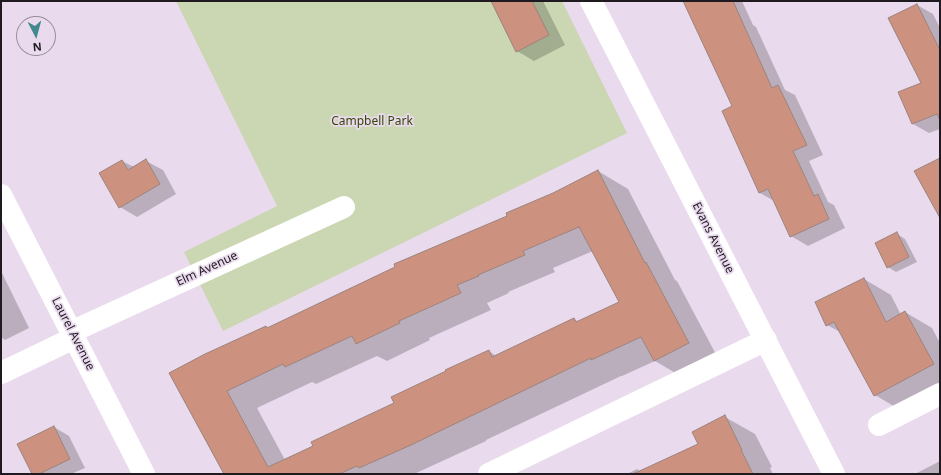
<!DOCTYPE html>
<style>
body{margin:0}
#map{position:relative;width:941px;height:475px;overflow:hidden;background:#e9daed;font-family:"Noto Sans",sans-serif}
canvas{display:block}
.frame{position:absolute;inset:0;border:2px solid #1f1a20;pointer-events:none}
.north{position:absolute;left:16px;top:16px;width:40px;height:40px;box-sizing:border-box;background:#e9daed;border:1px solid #988d9b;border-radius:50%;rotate:174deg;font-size:11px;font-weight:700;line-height:16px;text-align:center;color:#1f1a20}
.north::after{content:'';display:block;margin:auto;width:14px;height:18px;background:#41898c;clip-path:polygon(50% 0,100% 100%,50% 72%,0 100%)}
</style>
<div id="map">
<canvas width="941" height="475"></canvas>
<div class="frame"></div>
<div class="north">N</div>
</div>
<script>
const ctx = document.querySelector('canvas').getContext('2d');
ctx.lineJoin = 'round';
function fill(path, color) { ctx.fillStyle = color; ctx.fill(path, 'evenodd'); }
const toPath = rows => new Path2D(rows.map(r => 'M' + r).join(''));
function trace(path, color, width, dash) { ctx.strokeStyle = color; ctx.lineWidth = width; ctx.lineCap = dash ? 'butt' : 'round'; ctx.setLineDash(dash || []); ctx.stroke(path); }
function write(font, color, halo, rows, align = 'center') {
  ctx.font = font + ' "Noto Sans",sans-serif'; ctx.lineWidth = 3.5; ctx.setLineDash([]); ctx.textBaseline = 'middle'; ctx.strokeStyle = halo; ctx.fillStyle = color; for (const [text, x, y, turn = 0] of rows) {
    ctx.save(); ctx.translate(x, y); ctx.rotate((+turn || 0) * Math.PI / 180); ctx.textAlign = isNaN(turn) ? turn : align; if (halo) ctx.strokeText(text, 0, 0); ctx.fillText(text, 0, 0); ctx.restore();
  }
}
const green = toPath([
 [176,1,562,1,627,133,223,331,184,252,277,206]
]);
const shadow = toPath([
 [492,1,543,1,565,45,534,61,517,51],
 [685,1,742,1,753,25,756,27,785,90,795,95,823,155,809,161,828,202,834,205,845,228,808,246,791,236,774,201,760,193,723,111,734,107],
 [917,5,933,14,940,28,940,129,929,133,913,124,900,93,922,83],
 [122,161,134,167,146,161,163,170,176,194,137,217,120,207],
 [598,171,628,189,675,280,677,281,719,360,684,378,655,361,622,376,621,376,486,440,486,441,414,474,224,474,170,374,266,327,269,328,508,217],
 [593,251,620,303,579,322,574,319,496,356,489,351,447,372,395,404,315,446,285,460,257,408,312,382,316,384,377,356,387,361,430,340,429,338,491,310,487,303,509,293,508,292,555,272,553,268],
 [897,234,905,239,917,262,896,272,888,267],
 [1,271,29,328,5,340,1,337],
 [864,279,891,295,901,315,905,312,932,328,940,343,940,390,902,411,875,395,842,333,827,325],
 [725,417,755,434,772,467,770,468,773,474,627,474,637,469,641,472,699,445],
 [54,427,69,436,85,468,71,474,33,474],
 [940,461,940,474,915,474]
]);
const building = toPath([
 [491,1,532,1,549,35,516,52,491,1],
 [683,1,733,1,772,88,778,85,807,145,793,151,814,196,818,194,829,219,790,237,768,189,759,193,722,111,732,106,683,1],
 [917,4,940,50,940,120,937,114,912,124,898,92,921,83,888,18,917,4],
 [940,158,940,218,914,171,940,158],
 [146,159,160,184,119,208,99,173,122,160,128,170,146,159],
 [598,170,645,263,646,262,689,343,654,361,641,337,591,360,591,358,411,445,359,468,357,466,339,474,224,474,169,373,205,354,266,326,267,328,395,267,394,264,507,216,506,213,553,193,598,170],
 [579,227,619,302,576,322,574,318,492,357,489,350,445,370,446,371,391,397,394,403,311,442,313,446,268,467,227,391,283,364,285,367,352,336,356,344,400,323,399,321,461,293,457,285,479,276,478,275,525,255,523,251,579,227],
 [897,232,909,257,887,268,875,243,897,232],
 [864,278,886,322,905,311,934,364,874,396,834,322,826,326,815,302,864,278],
 [725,415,742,450,741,450,753,474,633,474,698,444,692,432,725,415],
 [54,426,70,459,39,474,32,474,17,444,54,426]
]);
const minor = toPath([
 [591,1,834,474],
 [1,195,144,474],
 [71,332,344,207],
 [1,373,74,338],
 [879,425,940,394],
 [489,474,766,340]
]);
const parkNames = [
 ["Campbell Park",372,122]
];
const streetNames = [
 ["Evans Avenue",713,238,63],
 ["Elm Avenue",207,269,-25],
 ["Laurel Avenue",73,334,63]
];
fill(green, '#cbd7b2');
fill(shadow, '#0003');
fill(building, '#cd917f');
trace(building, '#9b837c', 1);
trace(minor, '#fff', 22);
write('12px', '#364403', '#e9daed', parkNames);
write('12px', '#1f1a20', '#e9daed', streetNames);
</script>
